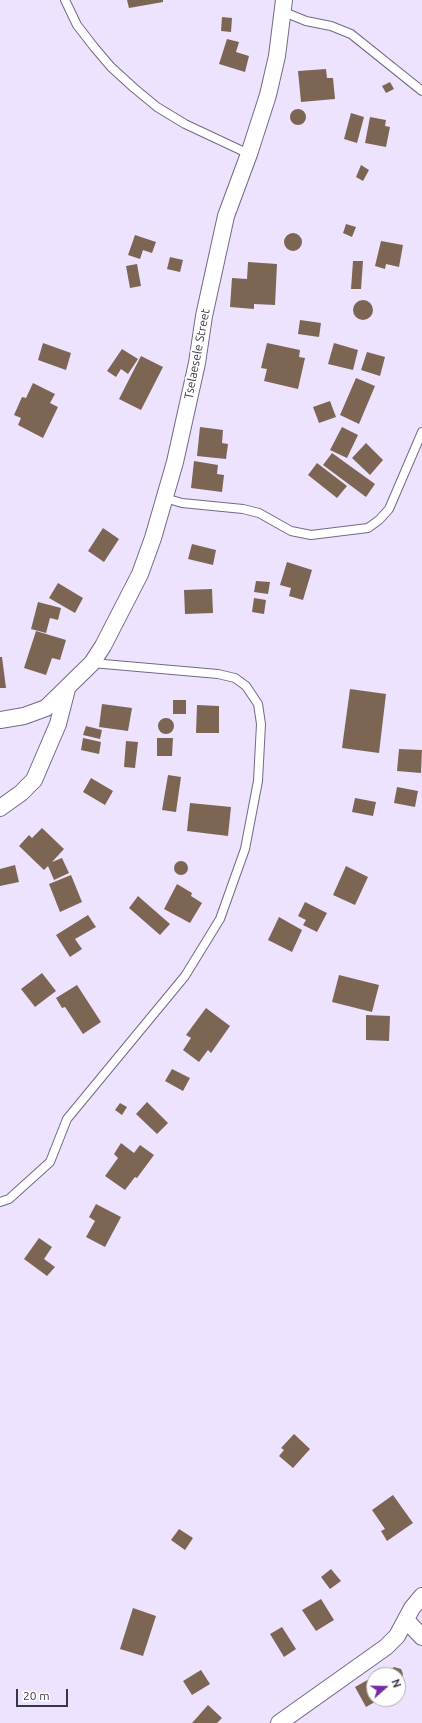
<!DOCTYPE html>
<style>
body{margin:0}
#map{position:relative;width:422px;height:1723px;overflow:hidden;background:#ede3ff;font-family:Ubuntu,sans-serif}
canvas{display:block}
.north{position:absolute;left:366px;top:1667px;width:40px;height:40px;box-sizing:border-box;background:#fff;border:1px solid #b1afb4;border-radius:50%;rotate:70deg;font-size:11px;font-weight:700;line-height:16px;text-align:center;color:#3b3644}
.north::after{content:'';display:block;margin:auto;width:14px;height:18px;background:#752c9f;clip-path:polygon(50% 0,100% 100%,50% 72%,0 100%)}
.scale{position:absolute;left:16px;top:1689px;width:52px;height:18px;box-sizing:border-box;border:2px solid #3b3644;border-top:0;padding-left:5px;font-size:12px;line-height:14px;white-space:nowrap;color:#3b3644;-webkit-text-stroke:3px #fff;paint-order:stroke}
</style>
<div id="map">
<canvas width="422" height="1723"></canvas>
<div class="north">N</div>
<div class="scale">20 m</div>
</div>
<script>
const ctx = document.querySelector('canvas').getContext('2d');
ctx.lineJoin = 'round';
function fill(path, color) { ctx.fillStyle = color; ctx.fill(path, 'evenodd'); }
const toPath = rows => new Path2D(rows.map(r => 'M' + r).join(''));
function trace(path, color, width, dash) { ctx.strokeStyle = color; ctx.lineWidth = width; ctx.lineCap = dash ? 'butt' : 'round'; ctx.setLineDash(dash || []); ctx.stroke(path); }
function write(font, color, halo, rows, align = 'center') {
  ctx.font = font + ' Ubuntu,sans-serif'; ctx.lineWidth = 4; ctx.setLineDash([]); ctx.textBaseline = 'middle'; ctx.strokeStyle = halo; ctx.fillStyle = color; for (const [text, x, y, turn = 0] of rows) {
    ctx.save(); ctx.translate(x, y); ctx.rotate((+turn || 0) * Math.PI / 180); ctx.textAlign = isNaN(turn) ? turn : align; if (halo) ctx.strokeText(text, 0, 0); ctx.fillText(text, 0, 0); ctx.restore();
  }
}
const building = toPath([
 [127,0,163,0,163,2,129,8],
 [222,17,232,18,231,32,221,31],
 [227,39,239,42,236,52,249,56,245,72,219,64],
 [326,69,327,78,333,78,335,99,301,102,298,71],
 [390,82,394,89,386,93,382,86],
 '290 117a8 8 0 1 1 16 0a8 8 0 1 1-16 0Z',
 [351,113,364,117,357,143,344,139],
 [370,117,386,120,385,126,390,127,386,147,365,143],
 [361,165,369,170,363,181,356,177],
 [346,224,356,227,352,237,343,233],
 '284 242a9 9 0 1 1 18 0a9 9 0 1 1-18 0Z',
 [135,235,156,242,152,253,143,250,140,259,128,255],
 [381,241,403,245,399,267,386,264,385,269,375,266],
 [170,257,183,260,180,272,167,269],
 [353,261,363,261,361,289,351,289],
 [248,262,277,264,275,305,254,304,254,309,230,307,232,278,247,279],
 [137,264,141,286,130,288,126,266],
 '353 310a10 10 0 1 1 20 0a10 10 0 1 1-20 0Z',
 [300,320,321,323,319,337,298,334],
 [43,343,71,353,66,370,38,360],
 [267,343,300,350,299,357,305,358,298,389,264,381,267,369,261,368],
 [334,343,358,350,353,370,328,364],
 [122,349,138,359,128,374,121,369,116,377,107,371],
 [367,352,385,357,380,376,361,370],
 [141,356,163,367,141,410,119,399],
 [356,378,375,386,359,424,340,415],
 [33,383,55,394,50,403,58,407,43,438,18,425,21,418,14,415,22,397,26,398],
 [330,401,336,417,319,423,313,407],
 [200,427,223,430,222,443,228,444,226,459,197,456],
 [342,427,358,435,347,458,330,450],
 [366,443,383,460,370,475,352,458],
 [332,453,375,484,366,497,323,465],
 [194,461,218,465,217,474,224,475,222,492,191,488],
 [317,463,347,486,337,498,308,475],
 [103,528,119,539,104,562,88,551],
 [192,544,216,550,213,565,188,559],
 [287,562,312,570,303,600,289,596,291,588,280,585],
 [256,581,270,582,268,594,254,592],
 [58,583,83,598,75,613,49,598],
 [212,589,213,613,185,614,184,590],
 [254,598,266,600,264,614,252,612],
 [38,602,61,608,58,620,50,618,46,633,31,629],
 [36,631,66,640,60,660,52,658,46,675,24,668],
 [0,657,2,657,6,688,0,688],
 [350,689,386,694,379,753,342,748],
 [173,700,186,700,186,714,173,714],
 [102,704,132,708,128,731,99,727],
 [197,705,219,706,219,733,196,733],
 '158 726a8 8 0 1 1 16 0a8 8 0 1 1-16 0Z',
 [86,726,102,730,100,739,83,735],
 [83,738,101,742,99,754,81,750],
 [157,738,173,738,172,756,157,756],
 [126,741,138,742,135,768,124,767],
 [399,749,422,750,421,773,397,771],
 [168,775,181,777,176,812,162,810],
 [91,778,113,791,105,805,83,792],
 [397,787,418,791,415,807,394,803],
 [355,798,376,802,373,816,352,812],
 [190,803,231,807,228,836,187,831],
 [42,828,64,849,52,862,62,858,69,873,54,880,48,866,44,870,19,846,29,835,32,838],
 '174 868a7 7 0 1 1 14 0a7 7 0 1 1-14 0Z',
 [15,865,19,882,0,886,0,869],
 [346,866,368,877,355,905,333,895],
 [71,875,82,902,60,912,49,884],
 [177,884,192,893,191,896,202,903,190,923,164,909],
 [138,896,170,924,160,935,129,908],
 [305,902,327,913,317,932,303,925,306,920,298,916],
 [88,915,96,927,75,939,82,949,70,957,56,935],
 [279,917,302,930,292,952,268,940],
 [42,973,56,991,35,1007,21,989],
 [339,975,379,985,372,1012,332,1002],
 [77,985,101,1022,83,1034,65,1007,62,1008,56,998],
 [206,1008,230,1026,211,1053,208,1050,199,1062,183,1050,191,1038,186,1035],
 [366,1015,390,1016,389,1041,366,1040],
 [172,1069,190,1078,183,1091,165,1081],
 [147,1102,168,1123,157,1134,136,1114],
 [120,1103,127,1107,122,1115,115,1110],
 [121,1143,134,1153,140,1145,154,1155,137,1178,135,1177,125,1190,105,1176,118,1158,114,1154],
 [96,1204,121,1217,105,1247,86,1237,95,1221,89,1217],
 [39,1238,52,1247,44,1259,55,1267,47,1276,24,1259],
 [294,1434,310,1449,293,1468,279,1456,284,1450,281,1448],
 [393,1495,413,1523,387,1541,381,1531,385,1529,372,1510],
 [179,1529,193,1538,185,1550,171,1540],
 [331,1569,341,1581,330,1589,321,1577],
 [321,1599,334,1620,316,1631,302,1610],
 [133,1608,156,1616,143,1656,120,1649],
 [282,1627,296,1649,284,1657,270,1634],
 [394,1667,401,1669,403,1674,402,1679,398,1682,398,1675,388,1675,389,1671],
 [201,1670,210,1684,192,1695,183,1681],
 [371,1678,374,1683,374,1699,380,1699,366,1707,355,1687],
 [208,1705,222,1718,217,1723,192,1723]
]);
const lane = toPath([
 [65,0,77,25,94,47,111,67,134,88,157,107,185,124,249,154],
 [284,12,306,21,331,26,351,34,422,91],
 [165,498,182,503,243,509,259,513,291,531,311,535,368,528,379,520,389,509,422,432],
 [0,1202,9,1199,50,1162,67,1119,185,976,220,919,245,849,258,781,261,724,258,704,246,686,235,678,218,674,92,663]
]);
const street = toPath([
 [0,720,24,716,46,708,92,663,103,646,140,574,153,538,175,462,197,363,204,316,226,216,249,154,268,95,277,56,284,0],
 [0,808,21,793,34,780,58,724,67,689],
 [406,1620,422,1637],
 [279,1723,386,1647,397,1636,412,1608,422,1596]
]);
const streetNames = [
 ["Tselaesele Street",197,354,-79]
];
fill(building, '#7d6553');
trace(lane, '#746887', 10);
trace(street, '#746887', 18);
trace(lane, '#fff', 8);
trace(street, '#fff', 16);
write('12px', '#3b3644', '#fff', streetNames);
</script>
